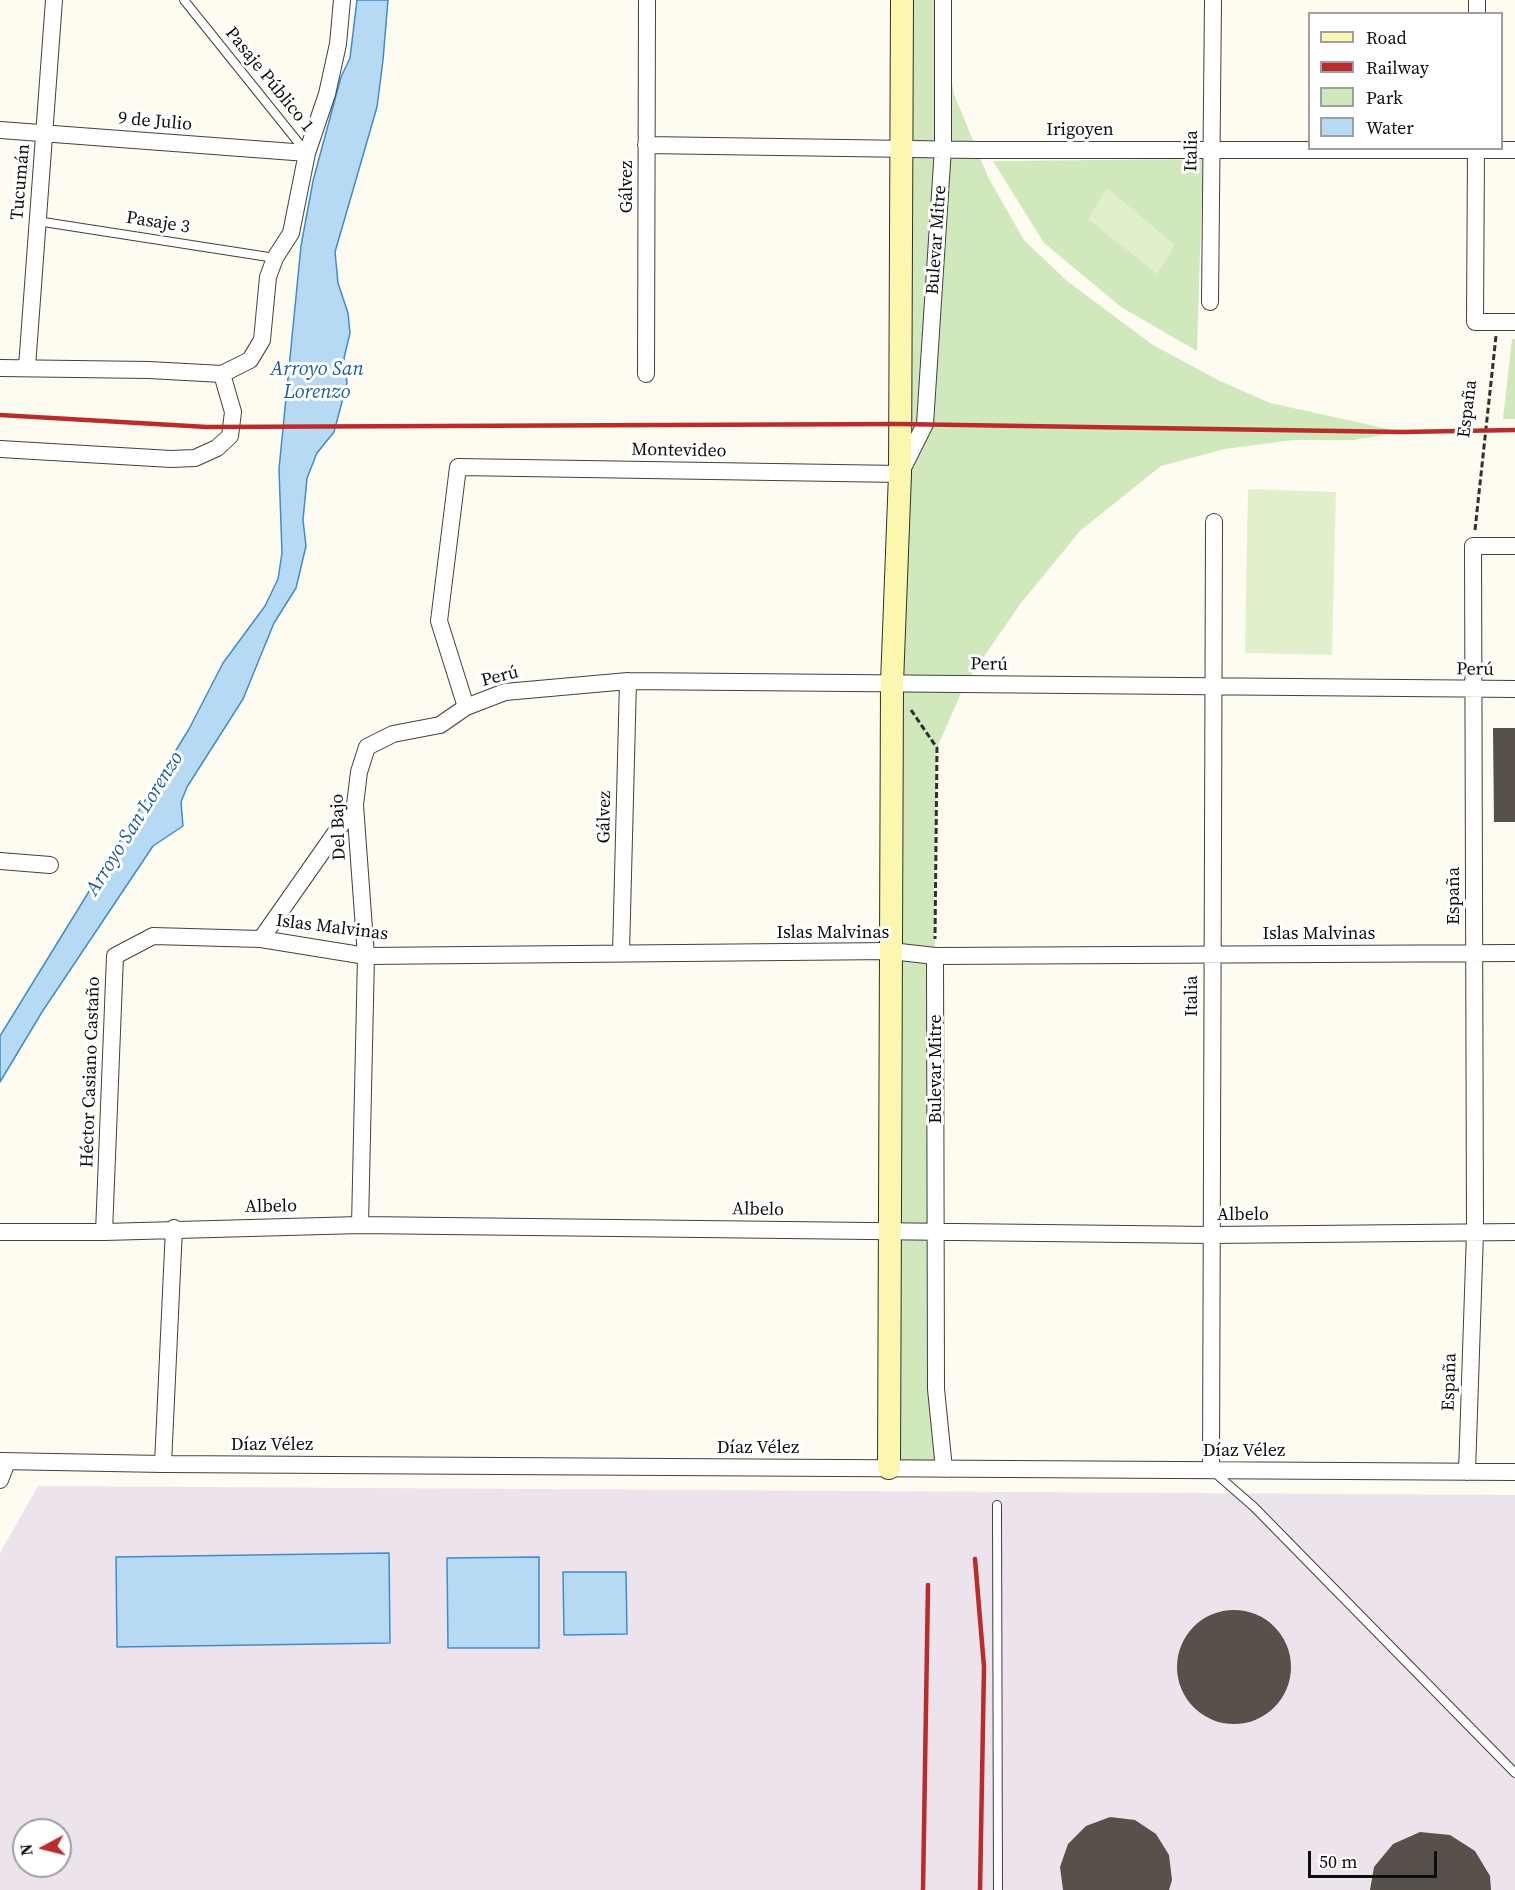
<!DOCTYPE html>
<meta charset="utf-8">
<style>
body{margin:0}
#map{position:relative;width:1515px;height:1890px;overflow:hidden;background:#fefcf1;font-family:"Source Serif 4",serif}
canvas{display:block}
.legend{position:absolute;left:1308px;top:12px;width:195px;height:138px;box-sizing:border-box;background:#fff;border:2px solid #9f9f9f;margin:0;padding:8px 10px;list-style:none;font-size:18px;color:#0e0e0e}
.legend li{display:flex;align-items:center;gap:12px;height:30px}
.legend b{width:30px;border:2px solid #9f9f9f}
.north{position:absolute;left:12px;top:1818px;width:60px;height:60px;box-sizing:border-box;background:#fff;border:2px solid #9f9f9f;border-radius:50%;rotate:263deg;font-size:16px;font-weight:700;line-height:24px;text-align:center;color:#0e0e0e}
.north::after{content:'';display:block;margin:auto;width:21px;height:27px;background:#ba2b2c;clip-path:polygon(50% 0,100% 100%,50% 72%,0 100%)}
.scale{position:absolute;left:1308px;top:1851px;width:129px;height:27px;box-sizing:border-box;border:3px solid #0e0e0e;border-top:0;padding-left:8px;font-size:18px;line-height:21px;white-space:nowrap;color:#0e0e0e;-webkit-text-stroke:4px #fff;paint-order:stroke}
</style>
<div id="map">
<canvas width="1515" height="1890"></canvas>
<ul class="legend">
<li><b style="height:8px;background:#fcf7ae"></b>Road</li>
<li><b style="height:8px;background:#ba2b2c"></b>Railway</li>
<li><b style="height:16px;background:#d0e8bb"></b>Park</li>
<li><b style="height:16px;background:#b7daf4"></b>Water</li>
</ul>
<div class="north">N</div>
<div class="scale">50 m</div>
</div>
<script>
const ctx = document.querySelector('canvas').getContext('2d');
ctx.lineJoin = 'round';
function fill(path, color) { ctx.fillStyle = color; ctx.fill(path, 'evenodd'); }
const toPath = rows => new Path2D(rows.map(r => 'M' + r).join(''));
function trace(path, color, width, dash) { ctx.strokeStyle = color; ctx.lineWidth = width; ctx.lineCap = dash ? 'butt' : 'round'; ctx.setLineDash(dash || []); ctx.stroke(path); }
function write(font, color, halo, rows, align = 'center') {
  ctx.font = font + ' "Source Serif 4",serif'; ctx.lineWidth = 6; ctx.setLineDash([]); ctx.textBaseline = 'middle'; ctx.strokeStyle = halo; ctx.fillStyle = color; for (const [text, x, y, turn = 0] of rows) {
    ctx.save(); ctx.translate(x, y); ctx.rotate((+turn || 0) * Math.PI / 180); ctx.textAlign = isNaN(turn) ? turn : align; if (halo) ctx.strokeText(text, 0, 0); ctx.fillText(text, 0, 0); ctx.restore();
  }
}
const industrial = toPath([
 [38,1486,1515,1495,1515,1890,0,1890,0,1553],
 [24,1830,60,1830,60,1866,24,1866]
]);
const green = toPath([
 [902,0,943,0,944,40,954,94,988,177,1024,240,1067,281,1153,345,1218,380,1270,403,1402,432,1353,440,1293,440,1225,449,1161,466,1080,531,1021,603,965,684,937,748,934,896,944,1469,889,1468],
 [1203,159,1197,351,1121,307,1044,243,993,161],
 [1512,339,1515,339,1515,419,1503,419]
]);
const pitch = toPath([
 [1107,188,1175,245,1157,274,1088,219],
 [1248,489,1336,492,1332,655,1245,653]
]);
const water = toPath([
 [357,0,388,0,383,60,377,107,335,252,338,283,348,313,350,333,344,358,347,383,334,432,317,453,307,478,303,520,306,546,296,588,274,623,243,699,187,787,181,802,183,826,153,846,42,1012,0,1082,0,1036,189,729,223,663,265,606,278,579,282,553,279,469,301,246,313,181,341,77,350,58,357,0],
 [389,1553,390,1643,117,1647,116,1557,389,1553],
 [539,1557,539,1648,448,1648,447,1558,539,1557],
 [563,1572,626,1572,627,1634,564,1635,563,1572]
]);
const building = toPath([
 [1493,728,1515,728,1515,822,1494,822],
 '1177 1667a57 57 0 1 1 114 0a57 57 0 1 1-114 0Z',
 [1110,1817,1135,1820,1156,1834,1169,1855,1172,1880,1169,1890,1063,1890,1060,1867,1068,1844,1086,1826],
 [1420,1832,1450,1835,1475,1851,1490,1876,1491,1890,1370,1890,1374,1867,1393,1844]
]);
const path = toPath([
 [1475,530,1496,336],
 [911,710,937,748,935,939]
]);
const lane = toPath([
 [184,0,306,152],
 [37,221,275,258],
 [1214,1472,1254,1507,1515,1773],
 [997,1505,998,1890]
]);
const street = toPath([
 [1477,14,1477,0],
 [0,130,307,153],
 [646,145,977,150,1515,150],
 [1476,148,1475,322,1515,322],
 [1210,302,1213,0],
 [27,367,54,0],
 [0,368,149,370,222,374,250,360,262,340,268,277,275,258,291,233,307,153,327,94,338,44,342,0],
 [646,374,647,0],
 [0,449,171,459,195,458,217,448,230,436,233,412,222,374],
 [466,707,505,692,628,681,1515,689],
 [0,861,50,865],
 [261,939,355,805],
 [621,953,628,681],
 [935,956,936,1389,944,1469],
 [360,1225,366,956,355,805,359,772,367,747,393,734,440,725,466,707,439,621,458,467,900,474,925,424,943,148,943,0],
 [0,1232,104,1232,360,1225,1211,1235,1515,1232],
 [104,1232,115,956,153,936,261,939,366,956,891,951,935,956,1515,953],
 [0,1461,163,1464,1515,1472],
 [163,1464,174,1228],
 [1211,1470,1214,522],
 [1467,1472,1475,1232,1473,546,1515,546],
 [0,1480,7,1462]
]);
const secondary = toPath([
 [889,1468,892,683,900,474,902,0]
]);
const rail = toPath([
 [0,415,207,427,898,424,1402,432,1515,430],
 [975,1559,984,1667,980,1890],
 [923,1890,928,1585]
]);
const streetNames = [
 ["Pasaje Público 1",269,80,51],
 ["9 de Julio",155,122,5],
 ["Irigoyen",1080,130],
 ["Italia",1192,151,-89],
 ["Tucumán",21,182,-85],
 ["Gálvez",627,187,-90],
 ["Pasaje 3",158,223,9],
 ["Bulevar Mitre",937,240,-86],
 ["España",1468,409,-83],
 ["Montevideo",679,451,1],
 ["Perú",989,665,1],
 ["Perú",1475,670,1],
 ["Perú",500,677,-14],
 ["Gálvez",605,817,-89],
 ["Del Bajo",339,827,-92],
 ["España",1454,896,-90],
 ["Islas Malvinas",332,928,7],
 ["Islas Malvinas",833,933],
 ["Islas Malvinas",1319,934],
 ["Italia",1192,996,-90],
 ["Bulevar Mitre",936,1069,-90],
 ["Héctor Casiano Castaño",91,1072,-88],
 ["Albelo",271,1207,-1],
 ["Albelo",758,1210,1],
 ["Albelo",1243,1215],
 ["España",1450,1382,-88],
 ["Díaz Vélez",272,1445],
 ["Díaz Vélez",758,1448],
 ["Díaz Vélez",1244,1451]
];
const waterNames = [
 ["Arroyo San",317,370],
 ["Lorenzo",317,393],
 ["Arroyo San Lorenzo",135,824,-58]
];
fill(industrial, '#ece3ed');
fill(green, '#d0e8bb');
fill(pitch, '#e2efcd');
fill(water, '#b7daf4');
trace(water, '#418cc8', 1.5);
fill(building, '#57504b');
trace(lane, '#414141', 10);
trace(street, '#414141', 18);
trace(secondary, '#303030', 24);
trace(path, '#303030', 3, [6, 3]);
trace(lane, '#fff', 8);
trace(street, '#fff', 16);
trace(secondary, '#fcf7ae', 22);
trace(rail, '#ba2b2c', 4.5);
write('18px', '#0e0e0e', '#fff', streetNames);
write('italic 20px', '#1c5e9c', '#fff', waterNames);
</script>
